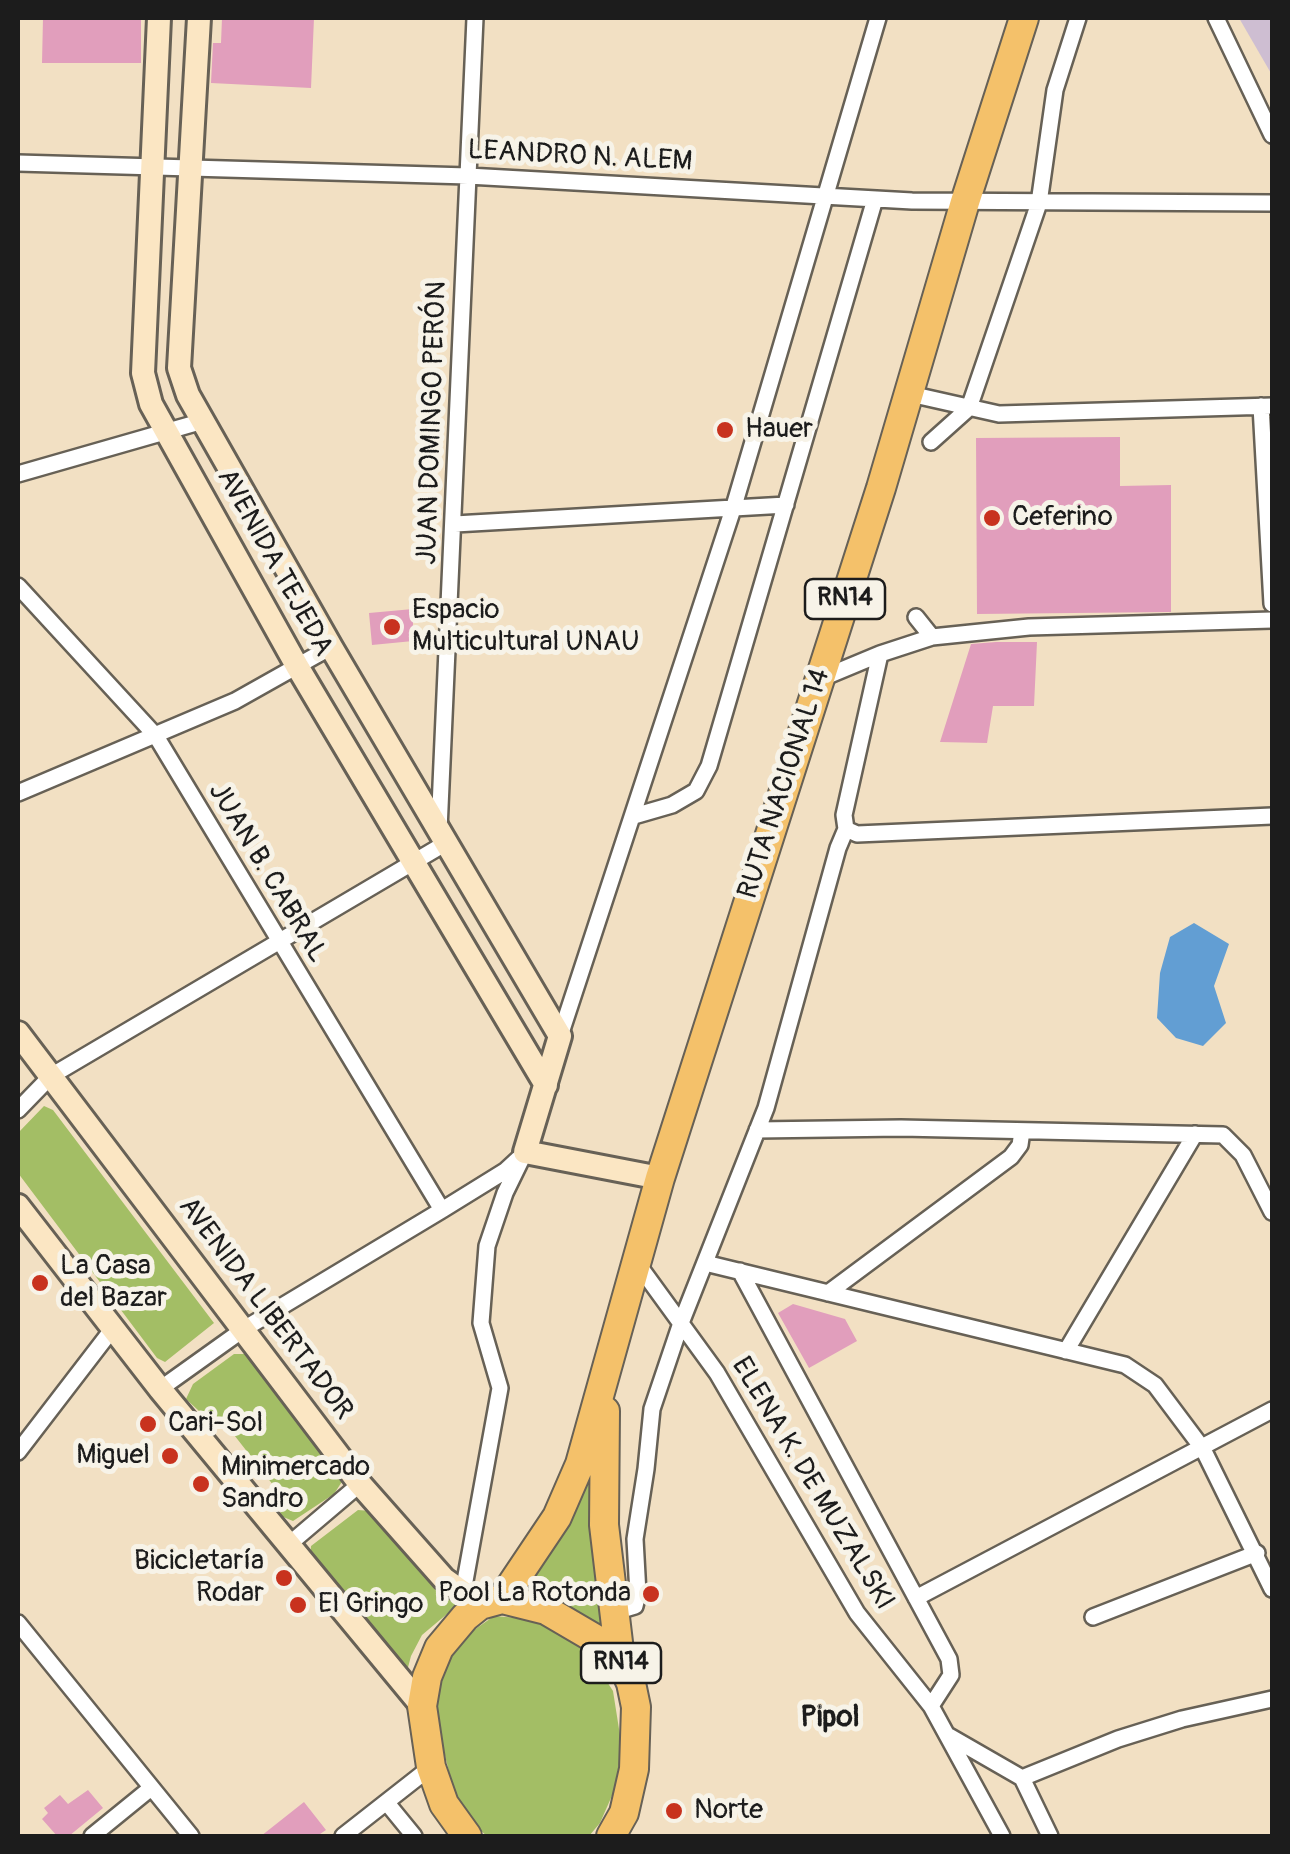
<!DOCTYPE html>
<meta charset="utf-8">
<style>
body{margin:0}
#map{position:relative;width:1290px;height:1854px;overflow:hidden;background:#f2e0c3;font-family:Pangolin,sans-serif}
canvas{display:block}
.frame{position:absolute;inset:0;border:20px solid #1c1c1c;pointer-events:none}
</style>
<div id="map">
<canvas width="1290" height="1854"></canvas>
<div class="frame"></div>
</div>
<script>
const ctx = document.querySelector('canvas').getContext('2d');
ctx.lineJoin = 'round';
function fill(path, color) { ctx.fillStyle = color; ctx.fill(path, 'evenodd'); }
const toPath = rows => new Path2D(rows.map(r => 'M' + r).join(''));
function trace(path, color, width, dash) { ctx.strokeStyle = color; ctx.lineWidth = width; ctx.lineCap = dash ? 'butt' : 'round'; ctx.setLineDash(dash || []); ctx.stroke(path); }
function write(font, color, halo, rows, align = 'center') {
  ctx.font = font + ' Pangolin,sans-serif'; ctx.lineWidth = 10; ctx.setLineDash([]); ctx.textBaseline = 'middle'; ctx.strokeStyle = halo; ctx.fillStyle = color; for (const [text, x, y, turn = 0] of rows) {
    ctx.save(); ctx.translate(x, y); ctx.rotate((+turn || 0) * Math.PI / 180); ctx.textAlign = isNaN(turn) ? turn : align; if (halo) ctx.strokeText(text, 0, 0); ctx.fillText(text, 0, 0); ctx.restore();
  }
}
const industrial = toPath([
 [1239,18,1272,18,1272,75]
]);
const green = toPath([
 [44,1106,53,1110,214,1323,165,1362,157,1358,18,1173,18,1133],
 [234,1354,248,1354,345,1477,334,1494,293,1521,281,1516,277,1490,231,1431,212,1423,186,1399,193,1384],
 [595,1442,605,1633,517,1595],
 [358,1510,370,1511,460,1603,422,1635,411,1656,406,1675,310,1560,311,1546],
 [494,1616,531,1619,559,1628,591,1657,613,1691,622,1748,614,1791,600,1823,589,1836,487,1836,459,1812,437,1723,437,1685,457,1642]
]);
const water = toPath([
 [1194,923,1229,944,1214,986,1226,1023,1203,1046,1176,1038,1157,1018,1160,973,1170,937]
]);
const building = toPath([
 [43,18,141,18,141,63,42,63],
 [222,18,314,18,311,88,211,83,213,43,221,43],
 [1120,437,1120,486,1171,485,1171,612,977,614,976,438],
 [413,609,413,641,372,645,369,613],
 [996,642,1037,642,1034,706,993,706,987,743,940,742,971,644],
 [793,1304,845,1319,857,1341,809,1368,778,1313],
 [88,1790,103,1808,69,1836,57,1836,42,1819,48,1813,44,1808,60,1795,68,1804],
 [304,1802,326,1830,317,1836,261,1836]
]);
const street = toPath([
 [1216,18,1272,135],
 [18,163,468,176,912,201,1272,203],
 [910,394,999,414,1272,406],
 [1261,406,1272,604],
 [931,442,969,408,1039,203,1055,90,1078,18],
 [18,474,203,421],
 [455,524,786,505],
 [18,586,156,736,442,1210],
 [916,617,932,637],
 [820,679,880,654,932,637,1029,627,1272,620],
 [18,793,235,701,331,647],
 [634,816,672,805,696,791,709,766,875,199],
 [846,829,857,834,1272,816],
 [439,830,475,18],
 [560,1036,734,506,878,18],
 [18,1110,51,1076,446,843],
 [757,1130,901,1128,1223,1135,1243,1155,1272,1212],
 [637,1263,717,1373,857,1613,931,1706,1002,1836],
 [705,1263,1125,1365,1155,1385,1203,1449,1272,1589],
 [740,1271,949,1659,951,1675,931,1706],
 [828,1293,1011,1157,1020,1145,1022,1131],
 [1066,1351,1195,1134],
 [160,1389,244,1329,442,1210,505,1171,518,1159],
 [18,1452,114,1327],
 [287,1546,360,1484],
 [463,1592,500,1388,481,1323,487,1246,505,1193,525,1152],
 [916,1598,1272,1410],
 [615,1612,635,1606,638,1594,635,1539,646,1469,652,1409,681,1323,766,1108,838,848,846,829,844,815,880,654],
 [1093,1617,1257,1553],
 [18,1623,191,1836],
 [949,1736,1022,1778,1118,1739,1182,1719,1272,1699],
 [1022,1778,1050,1836],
 [387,1803,414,1836],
 [92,1836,151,1788],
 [343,1836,431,1767]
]);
const secondary = toPath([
 [159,18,143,373,151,404,297,666,546,1085],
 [199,18,179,368,188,395,331,647,560,1036,525,1152,660,1178],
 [18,1033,360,1484,444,1579,480,1605],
 [18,1206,160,1389,422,1706]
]);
const highway = toPath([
 [605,1411,604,1525,620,1659],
 [502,1599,557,1517,580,1464,660,1178,881,488,965,202,1024,18],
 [467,1836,444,1804,431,1767,422,1706,427,1677,439,1648,465,1617,480,1605,502,1599,546,1610,604,1644,620,1659,631,1683,636,1707,634,1769,624,1813,611,1836]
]);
const markers = [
 [725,430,10,"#c8321e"],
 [992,518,10,"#c8321e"],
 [392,627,10,"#c8321e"],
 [40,1283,10,"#c8321e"],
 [148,1424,10,"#c8321e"],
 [170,1456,10,"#c8321e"],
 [201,1484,10,"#c8321e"],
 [284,1578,10,"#c8321e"],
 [651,1594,10,"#c8321e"],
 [298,1605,10,"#c8321e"],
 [674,1811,10,"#c8321e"]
];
const shields = [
 [845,599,80],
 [621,1663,80]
];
const shieldNames = [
 ["RN14",845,599],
 ["RN14",621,1663]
];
const streetNames = [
 ["LEANDRO N. ALEM",580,157,3],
 ["JUAN DOMINGO PERÓN",433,423,-88],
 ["AVENIDA TEJEDA",274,563,61],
 ["RUTA NACIONAL 14",785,784,-72],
 ["JUAN B. CABRAL",267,873,59],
 ["AVENIDA LIBERTADOR",265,1309,53],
 ["ELENA K. DE MUZALSKI",812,1484,59]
];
const poiNames = [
 ["Hauer",745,430],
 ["Ceferino",1012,518],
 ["Espacio",412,611],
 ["Multicultural UNAU",412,643],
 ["La Casa",60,1267],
 ["del Bazar",60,1299],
 ["Cari-Sol",168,1424],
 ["Miguel",150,1456,"right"],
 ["Minimercado",221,1468],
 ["Sandro",221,1500],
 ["Bicicletaría",264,1562,"right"],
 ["Rodar",264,1594,"right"],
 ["Pool La Rotonda",631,1594,"right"],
 ["El Gringo",318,1605],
 ["Norte",694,1811]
];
const neighbourhoodNames = [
 ["Pipol",830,1718]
];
fill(industrial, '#cebed2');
fill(green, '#a3be65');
fill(water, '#629ed3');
fill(building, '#e19ebc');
trace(street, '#676156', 20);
trace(secondary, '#676156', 28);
trace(highway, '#676156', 32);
trace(street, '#fff', 15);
trace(secondary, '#fbe6c3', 22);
trace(highway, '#f4c16a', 28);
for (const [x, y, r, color] of markers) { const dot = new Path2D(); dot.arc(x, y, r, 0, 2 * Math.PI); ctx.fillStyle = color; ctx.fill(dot); trace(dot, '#f7f3e8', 4); }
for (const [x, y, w] of shields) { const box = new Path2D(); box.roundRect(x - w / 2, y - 20, w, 40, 8); ctx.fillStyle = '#f7f3e8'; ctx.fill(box); trace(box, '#1c1c1c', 2.5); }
write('bold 25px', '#1c1c1c', null, shieldNames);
write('28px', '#1c1c1c', '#f7f3e8', streetNames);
write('28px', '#1c1c1c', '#f7f3e8', poiNames, 'left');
write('bold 30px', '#1c1c1c', '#f7f3e8', neighbourhoodNames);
</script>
